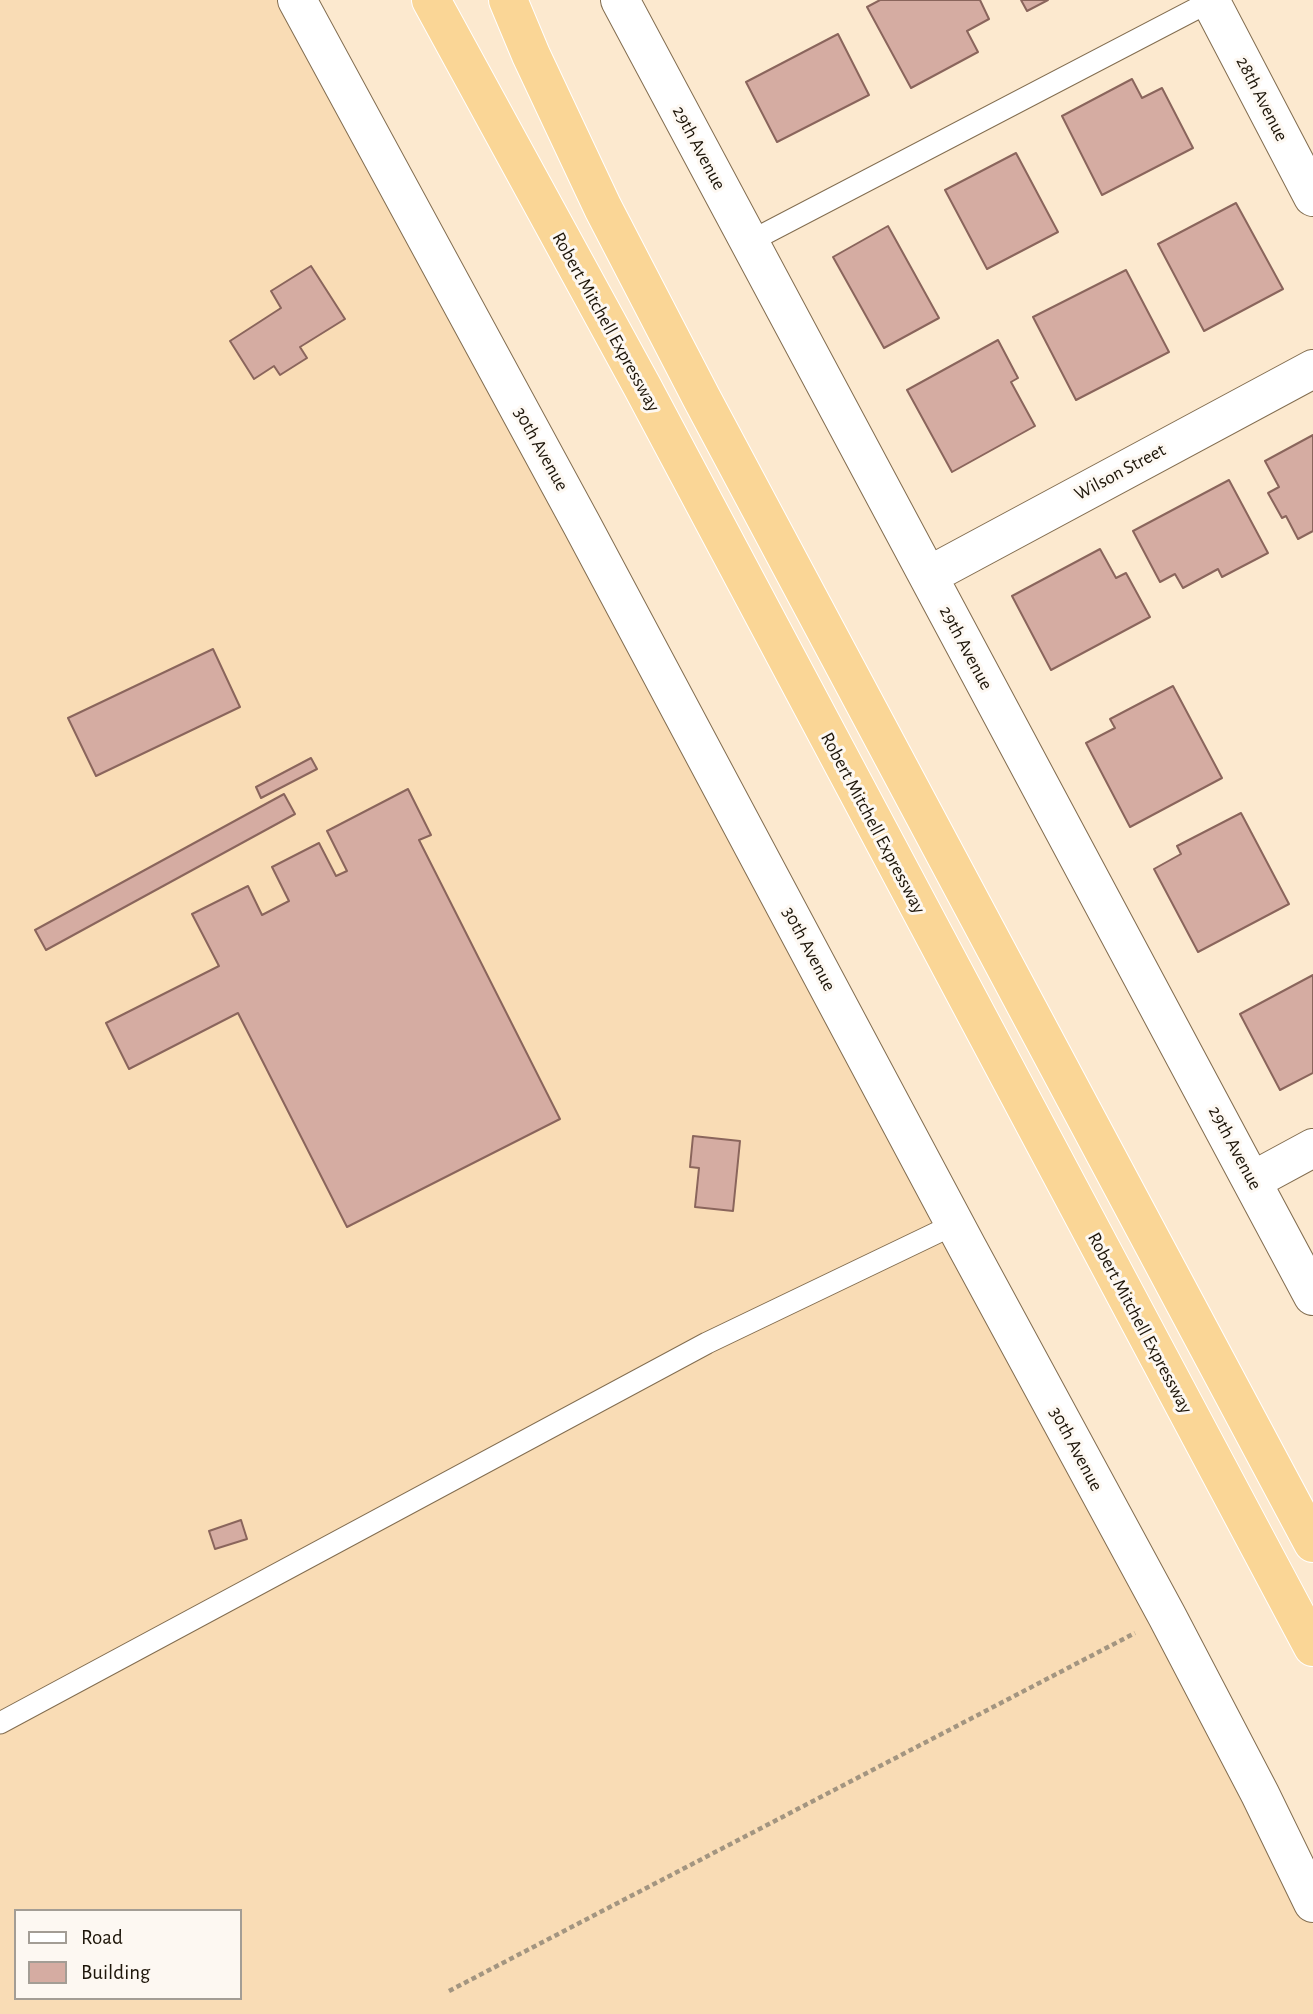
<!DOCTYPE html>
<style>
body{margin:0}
#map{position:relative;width:1313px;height:2014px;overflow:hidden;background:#fce9cf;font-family:"Alegreya Sans",sans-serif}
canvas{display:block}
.legend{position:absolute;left:14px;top:1909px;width:228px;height:91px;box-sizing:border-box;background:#fdf8f2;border:2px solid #a39d95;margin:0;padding:9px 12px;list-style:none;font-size:21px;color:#1d1509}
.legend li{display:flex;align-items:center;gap:14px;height:35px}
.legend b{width:35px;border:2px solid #a39d95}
</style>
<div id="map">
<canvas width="1313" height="2014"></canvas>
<ul class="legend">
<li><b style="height:9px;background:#fff"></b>Road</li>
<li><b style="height:19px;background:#d5aca2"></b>Building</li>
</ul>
</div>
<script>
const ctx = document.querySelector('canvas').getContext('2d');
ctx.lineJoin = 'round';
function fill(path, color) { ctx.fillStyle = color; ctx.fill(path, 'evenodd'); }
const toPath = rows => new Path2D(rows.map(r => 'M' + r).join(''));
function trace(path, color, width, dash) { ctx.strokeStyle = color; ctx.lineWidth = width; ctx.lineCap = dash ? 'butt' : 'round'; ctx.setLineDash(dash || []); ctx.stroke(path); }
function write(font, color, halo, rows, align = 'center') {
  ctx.font = font + ' "Alegreya Sans",sans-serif'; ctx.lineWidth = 6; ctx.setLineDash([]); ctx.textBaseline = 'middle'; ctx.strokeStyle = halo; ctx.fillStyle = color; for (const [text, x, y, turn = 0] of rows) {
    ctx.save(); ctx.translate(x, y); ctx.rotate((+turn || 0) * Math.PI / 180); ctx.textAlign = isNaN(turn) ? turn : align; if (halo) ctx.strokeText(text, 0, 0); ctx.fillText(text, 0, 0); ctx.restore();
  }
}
const built = toPath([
 [0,0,289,0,1286,1866,1313,1925,1313,2014,0,2014],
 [16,1911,240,1911,240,1998,16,1998]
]);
const building = toPath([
 [880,0,980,0,989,19,967,31,978,52,911,88,867,7,880,0],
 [1021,0,1048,0,1027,11,1021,0],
 [838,34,869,95,777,142,746,82,838,34],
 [1132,79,1142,98,1162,88,1193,148,1102,195,1062,116,1132,79],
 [1016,153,1058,232,987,269,945,190,1016,153],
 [1236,203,1283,289,1204,331,1158,244,1236,203],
 [888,226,939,318,884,348,833,257,888,226],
 [311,266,345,319,300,347,307,358,280,375,274,366,254,379,230,341,281,308,271,291,311,266],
 [1126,270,1169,352,1076,400,1033,317,1126,270],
 [998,340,1018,378,1011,382,1035,426,952,472,907,390,998,340],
 [1313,435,1313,531,1298,539,1286,516,1282,518,1268,493,1279,487,1265,461,1313,435],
 [1229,480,1268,553,1222,577,1218,569,1183,588,1175,574,1160,582,1133,531,1229,480],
 [1100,549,1116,578,1126,573,1150,617,1051,670,1012,596,1100,549],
 [213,649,240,707,96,776,68,718,213,649],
 [1173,686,1222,778,1130,827,1086,743,1115,728,1110,719,1173,686],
 [311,758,317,769,261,798,256,787,311,758],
 [408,789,431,835,419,840,560,1119,347,1227,238,1013,129,1069,106,1023,219,966,192,914,248,886,262,915,289,901,272,867,319,843,336,876,347,871,327,831,408,789],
 [284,794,295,814,46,950,35,930,284,794],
 [1241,813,1289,904,1198,952,1154,869,1181,854,1177,846,1241,813],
 [1313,975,1313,1073,1280,1090,1240,1014,1313,975],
 [693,1136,740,1141,733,1211,695,1207,699,1168,690,1167,693,1136],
 [241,1520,247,1539,215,1549,209,1531,241,1520]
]);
const path = toPath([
 [449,1991,1135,1633]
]);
const service = toPath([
 [749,242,1211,1],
 [0,1723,707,1343,955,1224]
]);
const minor = toPath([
 [620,0,1313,1296],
 [1210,0,1313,197],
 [928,576,1313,369],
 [1252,1181,1313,1148]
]);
const secondary = toPath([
 [297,0,582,525,967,1247,1167,1616,1260,1794,1313,1903]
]);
const trunk = toPath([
 [431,0,643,388,1313,1647],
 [508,0,531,55,603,208,701,397,1313,1543]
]);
const streetNames = [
 ["28th Avenue",1262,99,63],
 ["29th Avenue",699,148,62],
 ["Robert Mitchell Expressway",606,322,61],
 ["30th Avenue",541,449,61],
 ["Wilson Street",1120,472,-28],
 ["29th Avenue",966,648,62],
 ["Robert Mitchell Expressway",873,823,62],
 ["30th Avenue",809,949,62],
 ["29th Avenue",1235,1148,62],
 ["Robert Mitchell Expressway",1140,1323,62],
 ["30th Avenue",1076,1449,62]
];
fill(built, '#f9dcb5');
fill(building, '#d5aca2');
trace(building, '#8a655c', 2);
trace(service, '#826d50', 23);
trace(minor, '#826d50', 40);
trace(secondary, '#826d50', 40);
trace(trunk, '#fff', 40);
trace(path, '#a39580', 4.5, [5, 3.5]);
trace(service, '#fff', 21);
trace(minor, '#fff', 38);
trace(secondary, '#fff', 38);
trace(trunk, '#fad696', 38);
write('19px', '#1d1509', '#fdf8f2', streetNames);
</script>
